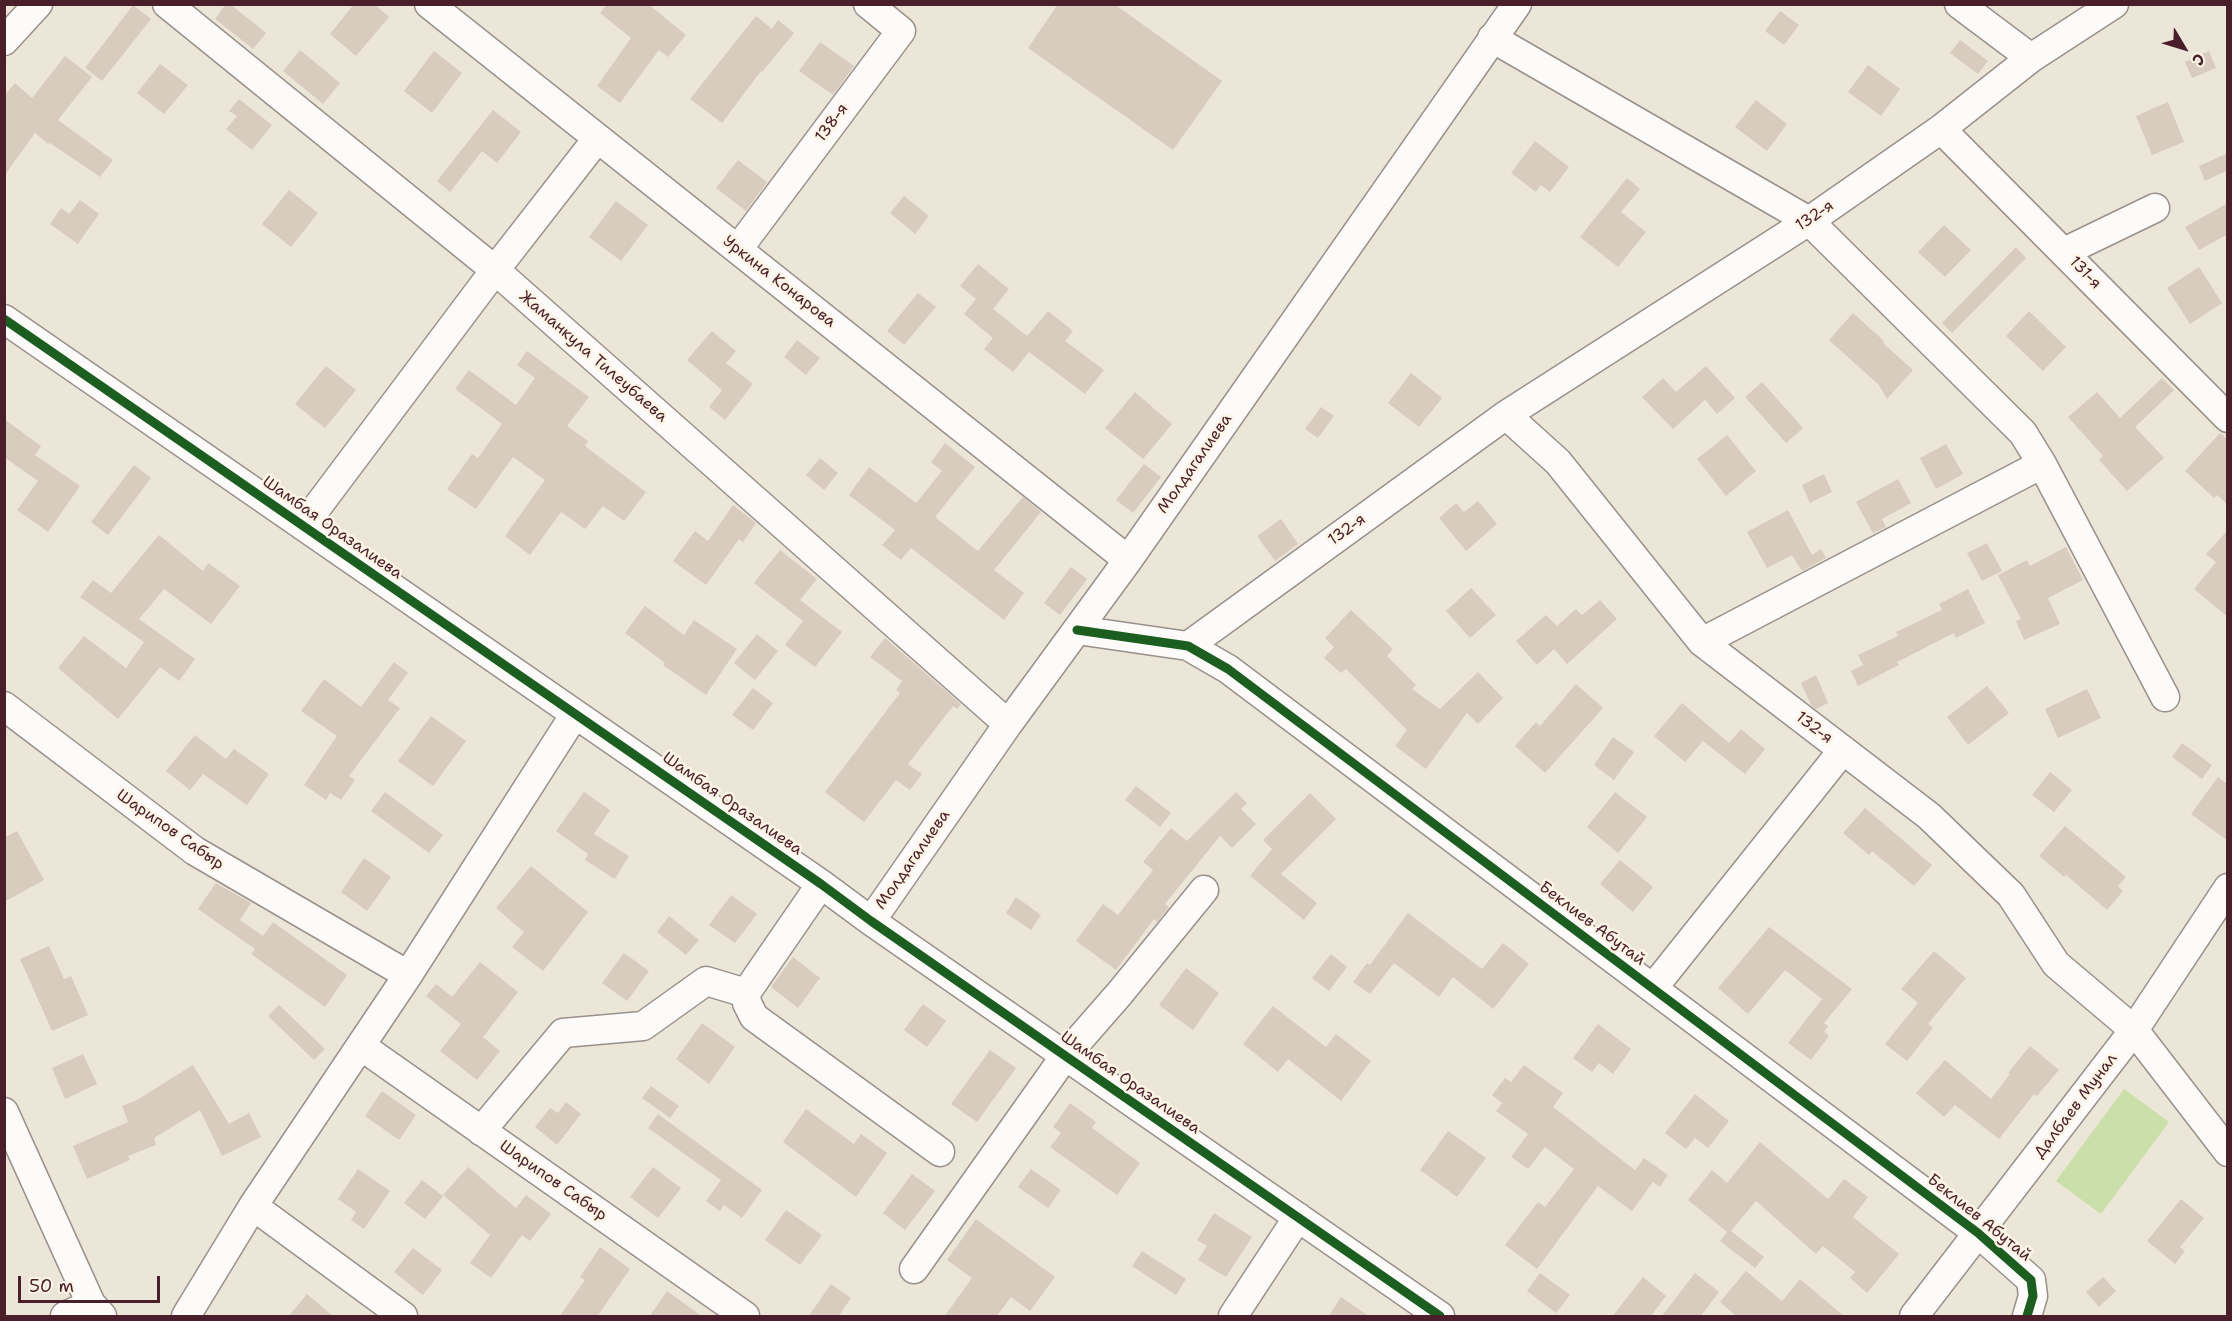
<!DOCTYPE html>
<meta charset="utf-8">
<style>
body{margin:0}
#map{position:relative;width:2232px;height:1321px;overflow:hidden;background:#ece6d8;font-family:"Shantell Sans",sans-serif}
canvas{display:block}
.frame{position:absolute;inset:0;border:6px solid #4a1f2b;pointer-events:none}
.north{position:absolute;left:2154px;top:18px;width:60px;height:60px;-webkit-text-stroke:4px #fcf5e5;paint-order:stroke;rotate:128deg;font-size:16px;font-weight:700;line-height:24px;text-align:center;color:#4a1f2b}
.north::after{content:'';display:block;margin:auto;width:21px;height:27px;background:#4a1f2b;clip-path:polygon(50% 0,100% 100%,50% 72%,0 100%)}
.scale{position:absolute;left:18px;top:1276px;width:142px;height:27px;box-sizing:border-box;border:3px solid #4a1f2b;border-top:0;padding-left:8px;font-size:18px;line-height:21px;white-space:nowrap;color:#4a1f2b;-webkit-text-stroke:4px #fcf5e5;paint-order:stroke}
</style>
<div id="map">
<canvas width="2232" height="1321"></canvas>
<div class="frame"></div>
<div class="north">С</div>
<div class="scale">50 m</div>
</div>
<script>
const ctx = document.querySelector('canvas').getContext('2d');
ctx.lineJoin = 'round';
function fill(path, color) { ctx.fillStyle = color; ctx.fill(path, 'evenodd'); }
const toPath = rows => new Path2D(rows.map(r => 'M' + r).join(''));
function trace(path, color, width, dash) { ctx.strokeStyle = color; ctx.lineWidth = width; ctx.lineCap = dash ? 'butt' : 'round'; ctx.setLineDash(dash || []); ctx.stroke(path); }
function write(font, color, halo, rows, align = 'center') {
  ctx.font = font + ' "Shantell Sans",sans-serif'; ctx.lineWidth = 5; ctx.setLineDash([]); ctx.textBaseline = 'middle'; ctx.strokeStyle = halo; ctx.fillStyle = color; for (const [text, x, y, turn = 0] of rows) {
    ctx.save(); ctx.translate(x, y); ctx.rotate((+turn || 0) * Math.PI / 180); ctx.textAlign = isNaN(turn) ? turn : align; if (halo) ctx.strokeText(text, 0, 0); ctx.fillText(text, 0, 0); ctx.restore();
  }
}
const green = toPath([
 [2124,1089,2169,1122,2101,1214,2056,1181]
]);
const building = toPath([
 [226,4,230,4,266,33,253,49,215,19],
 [354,4,374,4,389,17,356,56,330,34],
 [607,4,648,4,686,35,668,57,659,50,620,103,597,86,631,38,600,13],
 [1058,4,1114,4,1222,81,1173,150,1028,48],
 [133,5,151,19,102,81,85,68],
 [1780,11,1799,25,1784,45,1765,31],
 [756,16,772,29,778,20,794,33,762,72,761,71,722,123,690,99],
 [1960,40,1988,61,1978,74,1950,53],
 [820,42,854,66,833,95,799,71],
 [300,50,340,83,323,104,283,71],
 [434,51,462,73,432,113,404,91],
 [2209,51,2216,68,2192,78,2185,62],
 [65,56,92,77,58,120,113,160,100,177,50,143,48,144,35,133,4,176,4,96,15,83,32,98],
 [160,64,188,85,164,114,137,93],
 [1868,65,1900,89,1881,116,1848,92],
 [239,99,272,125,252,150,226,129,237,116,229,111],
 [1756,100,1787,124,1767,151,1735,127],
 [2168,102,2184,142,2152,155,2136,116],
 [493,110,521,132,497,163,482,151,450,192,437,181],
 [1535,141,1569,167,1550,192,1541,185,1536,192,1511,173],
 [2228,153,2228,170,2205,181,2199,166],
 [738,160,767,182,746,211,716,188],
 [1627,178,1640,189,1621,212,1646,232,1618,267,1580,237],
 [289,190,318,213,291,247,262,224],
 [904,196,929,216,915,234,890,213],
 [80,200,99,214,78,244,50,224,61,208,69,214],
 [616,201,648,225,621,261,589,237],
 [2228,203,2228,234,2199,250,2185,227],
 [1944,225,1971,250,1945,277,1918,252],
 [2016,247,2026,258,1952,333,1942,323],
 [978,264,1009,289,993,309,1027,336,1048,311,1073,331,1065,341,1104,370,1085,394,1029,352,1013,372,984,349,993,338,964,314,976,299,960,286],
 [2199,267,2222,303,2190,324,2167,288],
 [918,293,936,307,904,345,887,331],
 [2029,311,2066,347,2043,371,2006,336],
 [1853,313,1884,341,1883,343,1913,370,1887,399,1879,385,1829,340],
 [712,331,736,351,726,363,753,384,725,420,709,407,722,390,687,360],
 [797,340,820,358,806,375,784,357],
 [527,351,589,397,567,426,588,441,585,446,646,492,624,521,603,506,585,529,561,512,530,555,505,536,545,480,513,457,476,509,447,489,472,454,478,458,502,424,455,389,469,370,516,405,535,378,517,365],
 [326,366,356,390,325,428,295,404],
 [1706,366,1735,398,1717,414,1705,400,1673,429,1642,397,1663,378,1676,392],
 [1411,373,1442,398,1419,427,1388,403],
 [2162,378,2174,390,2135,427,2164,458,2127,491,2099,460,2103,456,2068,417,2097,392,2120,418],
 [1762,382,1803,428,1786,443,1745,397],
 [1135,392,1172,424,1143,459,1105,428],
 [1321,407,1334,416,1318,438,1305,429],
 [4,419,41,446,35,455,80,486,48,532,17,510,38,481,4,457],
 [2220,433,2228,440,2228,505,2217,495,2214,498,2185,471],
 [1727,435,1756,471,1726,496,1697,459],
 [945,443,975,467,935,517,978,551,1023,497,1041,512,994,570,1024,593,1004,620,911,548,901,560,882,545,895,530,849,495,869,467,916,503,942,471,931,462],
 [1946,444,1963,474,1936,489,1920,458],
 [820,458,838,473,824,490,806,475],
 [1144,464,1161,477,1133,513,1116,500],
 [134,465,151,478,108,535,91,522],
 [1824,474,1832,492,1810,503,1802,485],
 [1898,479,1911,503,1882,519,1886,527,1873,533,1856,502],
 [1478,501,1497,524,1466,551,1439,518,1456,503,1464,512],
 [733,505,756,523,743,542,739,539,706,585,673,561,695,531,708,541],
 [1788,510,1812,555,1821,549,1826,558,1802,571,1792,555,1767,568,1747,532],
 [1281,519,1298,544,1275,561,1257,536],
 [2228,530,2228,617,2194,589,2216,562,2206,554],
 [159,535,203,571,208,563,240,586,211,624,164,589,139,619,195,659,179,681,160,667,118,719,58,668,84,636,126,668,144,642,80,597,93,580,111,593],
 [1987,543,2002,571,1982,581,1967,553],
 [2066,547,2083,580,2048,598,2060,624,2024,640,2016,621,2021,619,1998,575,2027,560,2030,566],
 [780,550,817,579,800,600,842,632,815,667,785,645,803,621,754,583],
 [1071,567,1087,579,1060,615,1044,603],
 [1471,588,1496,615,1470,638,1446,611],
 [1968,589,1985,623,1956,638,1954,633,1897,662,1899,665,1858,686,1851,671,1863,665,1858,655,1898,636,1896,632,1942,610,1939,604],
 [1600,600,1617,619,1567,664,1554,649,1537,665,1516,641,1546,615,1557,626,1576,609,1582,615],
 [645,606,684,635,694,620,737,649,706,695,663,665,665,663,625,633],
 [1351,610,1393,649,1387,656,1416,685,1412,689,1440,709,1478,672,1503,698,1478,724,1467,713,1426,769,1395,746,1407,730,1346,669,1341,673,1324,658,1334,647,1325,638],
 [757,634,778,651,755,680,734,663],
 [885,638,961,704,957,709,953,706,908,764,922,774,910,790,896,780,864,822,825,792,900,693,896,690,902,681,870,657],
 [394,662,408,673,388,700,400,708,349,776,355,780,341,800,330,793,326,800,304,785,337,736,301,711,324,679,361,707],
 [1816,675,1828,703,1816,709,1811,705,1801,683],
 [1576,684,1603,708,1545,773,1515,746,1536,722,1540,726],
 [1987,686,2009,713,1968,745,1947,717],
 [753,688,773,703,753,730,732,715],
 [2087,689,2101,718,2058,738,2045,709],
 [1682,703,1729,743,1741,729,1765,749,1745,774,1703,741,1685,762,1654,736],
 [431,716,466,741,433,786,398,761],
 [195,735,226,759,234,749,269,774,247,805,203,774,190,790,166,771],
 [1613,737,1634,752,1614,780,1594,765],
 [2182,743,2212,765,2202,779,2172,757],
 [2050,772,2072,790,2054,812,2032,795],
 [2218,777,2228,785,2228,841,2191,814],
 [1136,786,1171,813,1160,827,1125,800],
 [385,792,443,835,429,853,371,811],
 [584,792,610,810,594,834,629,856,615,879,585,860,588,854,556,831],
 [1236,792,1247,803,1241,809,1256,824,1232,848,1220,836,1165,904,1169,907,1157,922,1154,919,1116,970,1076,941,1103,904,1118,915,1153,870,1143,862,1171,828,1187,841],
 [1615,792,1647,817,1618,853,1587,827],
 [1310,793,1336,819,1281,874,1317,903,1304,920,1250,876,1272,849,1263,840],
 [1865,808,1932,865,1914,886,1872,851,1869,855,1843,833],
 [2065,826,2126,877,2118,886,2123,891,2107,910,2066,875,2064,877,2039,856],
 [17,831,44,880,4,902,4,838],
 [364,858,391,877,367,911,341,892],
 [1620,860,1653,887,1633,912,1600,884],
 [531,866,588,912,543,971,512,947,524,932,496,908],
 [216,883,251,903,240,920,263,936,273,922,347,975,325,1007,251,954,255,949,198,909],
 [731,895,757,914,735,943,709,925],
 [1016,897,1041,915,1031,930,1006,913],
 [1408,913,1482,969,1503,943,1529,964,1493,1009,1453,977,1439,997,1394,963,1370,994,1353,982,1367,963,1370,965],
 [669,916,699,940,686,955,657,932],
 [1769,927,1852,989,1824,1023,1828,1026,1824,1032,1829,1036,1811,1060,1788,1043,1822,999,1785,970,1748,1014,1718,988],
 [49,946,64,979,71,976,88,1015,52,1031,20,959],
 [1934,951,1966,978,1928,1024,1933,1028,1907,1061,1885,1044,1918,1003,1901,989],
 [624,953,649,971,627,1001,602,983],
 [1331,954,1347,967,1329,991,1312,978],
 [793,957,820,978,798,1008,771,987],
 [480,962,518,992,483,1037,500,1051,477,1080,440,1051,461,1024,426,996,436,984,452,997],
 [1186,968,1219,993,1193,1030,1159,1005],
 [923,1004,946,1021,927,1047,904,1030],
 [279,1005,325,1049,314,1060,268,1016],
 [1273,1006,1326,1047,1336,1034,1371,1061,1341,1101,1288,1059,1278,1072,1243,1044],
 [702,1023,735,1047,709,1084,676,1059],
 [1598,1024,1631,1049,1613,1074,1599,1063,1592,1072,1573,1058],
 [2030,1046,2059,1070,2037,1096,2034,1094,1999,1139,1955,1105,1944,1117,1916,1093,1945,1060,1991,1099,2010,1074,2008,1073],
 [990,1050,1016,1068,977,1122,951,1104],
 [83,1054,97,1084,65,1099,52,1068],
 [193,1065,229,1124,249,1113,261,1137,222,1156,200,1110,154,1138,156,1145,128,1156,130,1160,87,1179,73,1146,128,1122,122,1106,137,1100],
 [1524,1065,1563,1093,1553,1107,1635,1170,1644,1158,1668,1175,1660,1187,1653,1182,1632,1211,1598,1186,1537,1269,1505,1245,1538,1202,1545,1207,1574,1169,1545,1147,1528,1169,1511,1157,1528,1134,1496,1111,1502,1103,1492,1095,1505,1078,1511,1082],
 [651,1086,679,1106,670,1118,642,1098],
 [382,1091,416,1115,399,1140,365,1116],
 [1695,1094,1729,1121,1708,1148,1695,1138,1686,1149,1665,1133],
 [566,1102,581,1114,557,1145,535,1127,550,1108,558,1113],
 [1070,1103,1096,1122,1092,1128,1140,1163,1117,1195,1050,1147,1061,1133,1053,1127],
 [806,1109,854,1144,861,1134,887,1153,856,1197,783,1142],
 [658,1114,762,1190,742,1218,724,1205,720,1211,706,1201,721,1180,648,1128],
 [1448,1131,1486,1158,1457,1197,1420,1170],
 [1760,1142,1828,1199,1844,1179,1868,1197,1853,1217,1899,1254,1867,1293,1850,1278,1855,1272,1823,1246,1816,1254,1756,1201,1731,1231,1764,1257,1755,1268,1720,1241,1727,1232,1688,1200,1712,1170,1727,1183],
 [468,1167,516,1208,526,1195,551,1214,530,1241,522,1235,491,1278,470,1263,490,1235,443,1195],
 [653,1167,681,1188,658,1218,630,1197],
 [358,1169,390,1191,364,1229,351,1220,356,1212,338,1199],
 [1031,1169,1061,1190,1048,1208,1018,1187],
 [912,1174,935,1191,905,1230,883,1213],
 [422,1180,443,1196,425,1219,404,1203],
 [2181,1199,2204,1218,2180,1247,2185,1251,2175,1264,2147,1241],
 [786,1210,822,1235,800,1265,765,1240],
 [1214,1213,1252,1237,1226,1277,1198,1260,1207,1246,1197,1240],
 [976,1219,1055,1277,1030,1311,1011,1297,996,1317,944,1317,972,1278,947,1260],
 [600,1247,630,1269,597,1317,559,1317,585,1280,580,1277],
 [413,1248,442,1270,423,1295,394,1272],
 [1142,1251,1186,1279,1176,1295,1132,1266],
 [1746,1271,1782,1301,1800,1279,1845,1317,1737,1317,1720,1302],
 [1540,1273,1570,1295,1556,1313,1527,1291],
 [1695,1273,1719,1292,1700,1317,1661,1317],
 [1643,1277,1666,1296,1650,1317,1612,1317],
 [2103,1277,2116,1291,2099,1307,2086,1292],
 [831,1284,851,1298,838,1317,808,1317],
 [667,1291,703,1317,649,1317],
 [307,1294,334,1317,288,1317],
 [1341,1297,1370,1317,1328,1317]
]);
const minor = toPath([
 [167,4,495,270,1008,724],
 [429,4,1128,560],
 [1959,4,2031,58],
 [1492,38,1809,221,2023,433,2042,464,2165,697],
 [4,41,38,4],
 [1941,129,2228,418],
 [738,249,901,31,868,4],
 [2064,252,2155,208],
 [4,319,821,884,871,921,1440,1316],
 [1506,415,1558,462,1702,642,1929,816,2011,895,2056,964,2134,1030,2228,1152],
 [303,526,495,270,597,139],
 [1077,630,1188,646,1228,669,1978,1233,2031,1280,2033,1296,2027,1316],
 [1702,642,2042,464],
 [1188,646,1506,415,1809,221,1941,129,2031,58,2114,4],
 [4,706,195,851,408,975],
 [871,921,1008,724,1128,560,1517,4],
 [1653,988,1843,750],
 [746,993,747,1003,754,1017,940,1152],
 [361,1046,745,1316],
 [4,1112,91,1304,102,1316],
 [481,1131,563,1033,643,1026,706,981,746,993,821,884],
 [253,1206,403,1316],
 [914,1269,1065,1056,1120,993,1204,890],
 [65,1316,91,1304],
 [186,1316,253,1206,408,975,575,714],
 [1233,1316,1298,1217],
 [1914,1316,2134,1030,2228,888]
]);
const cycleway = toPath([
 [4,319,821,884,871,921,1440,1316],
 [1077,630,1188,646,1228,669,1978,1233,2031,1280,2033,1296,2027,1316]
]);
const streetNames = [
 ["138-я",832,123,-53],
 ["132-я",1815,216,-34],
 ["131-я",2085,273,46],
 ["Уркина Конарова",779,282,38],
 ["Жаманкула Тилеубаева",593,357,41],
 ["Молдагалиева",1195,464,-55],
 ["Шамбая Оразалиева",332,528,35],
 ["132-я",1347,530,-36],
 ["132-я",1814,728,37],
 ["Шамбая Оразалиева",732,804,35],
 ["Шарипов Сабыр",170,830,35],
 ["Молдагалиева",913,860,-55],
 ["Беклиев Абутай",1592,924,37],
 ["Шамбая Оразалиева",1130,1083,35],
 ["Далбаев Мунал",2076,1106,-53],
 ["Шарипов Сабыр",553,1181,35],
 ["Беклиев Абутай",1979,1218,39]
];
fill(green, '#cadfaa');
fill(building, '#d8ccbe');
trace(minor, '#9a908b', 31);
trace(minor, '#fcfbf9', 28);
trace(cycleway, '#1b5e20', 9);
write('16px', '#4a1f2b', '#fcf5e5', streetNames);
</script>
